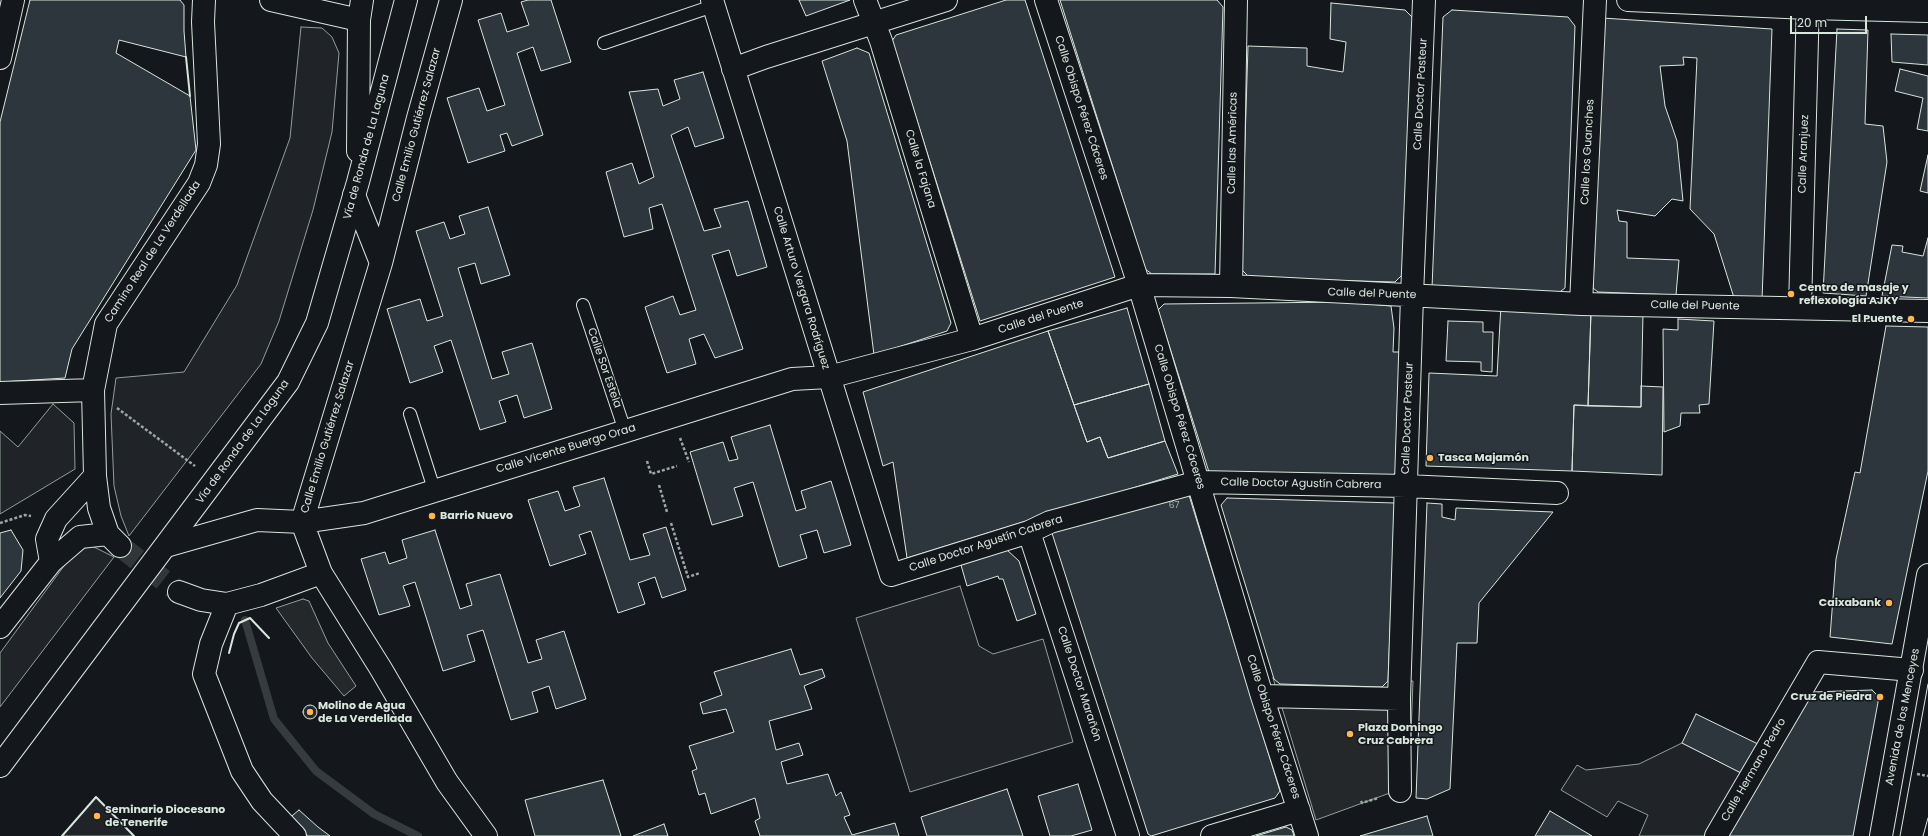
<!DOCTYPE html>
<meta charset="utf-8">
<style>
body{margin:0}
#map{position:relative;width:1928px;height:836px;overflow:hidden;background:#14181c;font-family:Poppins,sans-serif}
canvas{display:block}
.scale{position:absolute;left:1790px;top:16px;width:77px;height:18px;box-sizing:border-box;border:2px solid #d8e6dc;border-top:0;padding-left:5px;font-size:12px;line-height:14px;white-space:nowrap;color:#d8e6dc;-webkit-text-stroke:3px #14181c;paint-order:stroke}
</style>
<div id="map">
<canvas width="1928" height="836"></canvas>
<div class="scale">20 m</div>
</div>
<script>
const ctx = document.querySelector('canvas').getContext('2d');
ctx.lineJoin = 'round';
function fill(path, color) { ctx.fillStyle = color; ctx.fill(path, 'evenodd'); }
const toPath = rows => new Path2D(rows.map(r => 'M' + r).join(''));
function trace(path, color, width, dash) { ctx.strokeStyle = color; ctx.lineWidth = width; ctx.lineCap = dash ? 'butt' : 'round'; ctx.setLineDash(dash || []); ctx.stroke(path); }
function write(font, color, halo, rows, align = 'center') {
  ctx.font = font + ' Poppins,sans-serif'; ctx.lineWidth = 3; ctx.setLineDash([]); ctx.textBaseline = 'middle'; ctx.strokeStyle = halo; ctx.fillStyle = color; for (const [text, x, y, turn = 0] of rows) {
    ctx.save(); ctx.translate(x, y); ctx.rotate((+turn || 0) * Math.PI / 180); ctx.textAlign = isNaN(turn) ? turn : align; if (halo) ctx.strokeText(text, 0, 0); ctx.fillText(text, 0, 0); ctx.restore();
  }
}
const green = toPath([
 [301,27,322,28,332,37,339,53,332,132,313,210,279,321,261,364,129,536,121,516,114,486,111,414,116,378,184,372,237,285,290,138,301,27],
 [53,404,74,423,75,469,0,514,0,431,18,447,53,404],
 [92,546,114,557,0,707,0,653,75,551,92,546],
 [960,586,979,646,993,654,1043,639,1073,742,910,792,856,618,960,586],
 [1682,743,1745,775,1709,836,1639,836,1648,815,1618,801,1607,817,1561,790,1577,765,1586,770,1639,764,1682,743],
 [96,797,134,836,62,836,96,797]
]);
const parking = toPath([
 [303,599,309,601,328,643,356,686,344,696,312,658,276,608,303,599],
 [1273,678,1413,681,1409,786,1316,820,1273,678]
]);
const stream = toPath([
 [245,620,274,719,316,771,374,814,418,836]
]);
const building = toPath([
 [30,0,180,0,184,5,184,31,186,57,119,40,116,53,190,96,196,150,72,349,65,378,0,382,0,122,30,0],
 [528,0,551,0,571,62,541,71,533,47,517,53,543,135,512,146,507,133,500,135,505,151,468,163,447,98,479,88,487,111,505,105,478,20,501,13,507,32,529,25,521,2,528,0],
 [799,0,850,0,806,16,799,0],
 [1006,0,1025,0,1115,277,980,321,892,41,896,35,1006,0],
 [1060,0,1217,0,1223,7,1215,274,1152,274,1145,269,1060,0],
 [1331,3,1405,10,1413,18,1403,274,1395,282,1250,278,1241,269,1248,46,1307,48,1307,66,1343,72,1346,42,1330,39,1331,3],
 [1452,10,1568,17,1575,26,1565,288,1557,294,1432,288,1443,17,1452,10],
 [1602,18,1772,29,1762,300,1735,301,1714,234,1690,209,1697,58,1683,57,1684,65,1660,66,1665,106,1677,141,1683,201,1672,199,1655,216,1617,210,1619,221,1627,222,1627,258,1679,260,1676,295,1598,292,1593,288,1602,18],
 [1837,29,1868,30,1865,124,1883,126,1887,162,1866,296,1823,293,1837,29],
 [1891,34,1928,35,1928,65,1892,62,1891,34],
 [857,48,869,53,951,323,947,331,874,355,847,141,822,61,857,48],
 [1900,69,1928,76,1928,131,1917,129,1923,98,1895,91,1900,69],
 [703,72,724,138,695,147,688,127,671,135,704,231,721,227,714,209,748,201,767,267,737,276,729,250,712,255,743,349,715,358,704,334,689,339,696,364,667,373,645,307,673,296,680,315,696,310,662,204,649,208,653,229,624,237,606,172,632,163,639,184,654,177,629,92,658,89,663,106,680,99,674,80,703,72],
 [1928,155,1928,193,1920,191,1928,155],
 [488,207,510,275,481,284,475,263,458,268,492,379,509,374,502,352,532,343,552,409,524,418,517,395,499,401,506,422,480,430,451,340,434,346,443,372,410,383,387,309,420,299,427,321,443,316,416,231,444,222,450,239,465,234,459,216,488,207],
 [1928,238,1928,298,1882,296,1892,245,1903,246,1902,252,1923,256,1928,238],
 [1346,302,1391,306,1394,328,1393,352,1400,352,1396,476,1209,472,1158,310,1164,304,1346,302],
 [1501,305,1591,311,1588,406,1574,405,1572,471,1426,466,1429,373,1497,376,1501,305],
 [1127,308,1149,384,1074,405,1048,331,1127,308],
 [1591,311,1643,313,1641,407,1588,406,1591,311],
 [1678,319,1714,321,1709,404,1699,405,1700,413,1681,413,1680,426,1664,432,1663,329,1678,330,1678,319],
 [1448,321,1483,322,1483,332,1493,332,1492,372,1481,371,1481,362,1446,361,1448,321],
 [1886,326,1928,327,1928,471,1892,644,1830,637,1836,559,1855,472,1860,473,1886,326],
 [1048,331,1087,442,1100,437,1108,458,1165,441,1178,474,907,558,893,462,883,466,863,392,1048,331],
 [1149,384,1165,441,1108,458,1100,437,1087,442,1074,405,1149,384],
 [1641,386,1663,387,1662,475,1572,471,1574,405,1641,407,1641,386],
 [770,425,796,511,806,508,801,491,831,481,851,545,824,553,817,530,800,535,807,558,779,567,753,482,734,488,743,516,712,525,690,452,723,442,729,461,738,459,731,437,770,425],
 [604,478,630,560,650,555,643,534,666,527,686,590,662,598,655,577,638,583,645,604,618,613,591,531,579,535,586,554,550,566,528,500,558,491,565,511,580,506,573,487,604,478],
 [1188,492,1280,791,1275,798,1151,836,1148,834,1051,530,1188,492],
 [1227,498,1395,503,1388,681,1382,687,1280,684,1274,679,1221,505,1227,498],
 [1427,503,1442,504,1442,517,1455,520,1456,508,1553,512,1479,603,1477,643,1457,643,1450,789,1427,799,1416,798,1427,503],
 [11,530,23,550,21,571,0,598,0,533,11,530],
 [435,530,460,609,472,605,466,584,500,574,528,663,542,659,536,640,564,631,586,699,556,709,549,686,532,692,538,712,511,720,483,630,467,635,475,661,443,671,415,582,403,586,410,606,379,615,361,559,385,552,389,564,407,558,402,540,435,530],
 [1007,550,1019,561,1036,614,1017,621,1003,579,999,579,998,576,967,586,961,565,1007,550],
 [791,649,800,675,822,669,825,677,804,686,812,709,769,721,776,750,799,743,803,755,781,762,787,784,828,774,836,796,841,792,850,815,844,817,852,835,895,823,899,836,760,836,755,821,760,818,755,798,711,814,705,793,699,795,692,771,697,769,689,746,734,732,726,709,703,714,700,703,722,695,714,672,791,649],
 [1872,690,1879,697,1853,836,1729,836,1812,692,1872,690],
 '303 712a7 7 0 1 1 14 0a7 7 0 1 1-14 0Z',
 [1696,714,1760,745,1745,775,1682,743,1696,714],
 [603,780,621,836,535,836,525,800,603,780],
 [1078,784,1092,830,1071,836,1050,836,1038,796,1078,784],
 [1007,789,1023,836,927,836,921,817,1007,789],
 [299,810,318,827,330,836,308,836,290,823,287,820,299,810],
 [1550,811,1592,836,1535,836,1550,811],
 [1427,816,1433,836,1360,836,1427,816],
 [664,824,668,836,633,836,664,824],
 [1286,827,1292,830,1294,836,1256,836,1286,827]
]);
const minorTunnel = toPath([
 [120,546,179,592]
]);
const path = toPath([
 [117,408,195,466],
 [680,438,689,462],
 [647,461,651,474,677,466],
 [659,485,667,512],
 [0,523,25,515,31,516],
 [671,523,688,577,700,573],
 [1917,774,1928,776],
 [1361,801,1362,803,1378,798]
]);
const service = toPath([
 [604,43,713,6],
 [583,305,625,431],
 [410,414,434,489]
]);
const minor = toPath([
 [271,0,359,20],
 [451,0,418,118,381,263,302,522,321,573,381,669,447,782,486,836],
 [712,0,891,575,1029,532,1050,522,1198,482,1406,486,1557,493],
 [865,0,881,41,972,339],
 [1046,0,1139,285,1262,696,1307,836],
 [1628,0,1808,8,1928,11],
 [0,58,13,0],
 [733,69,766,57,946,0],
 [354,195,381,263],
 [1231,286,1236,0],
 [1581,304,1595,0],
 [1800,308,1808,0],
 [0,393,93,390],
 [1029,532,1128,836],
 [120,546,108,534,99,508,95,476,93,390,106,324,199,183,206,165,209,144,203,22,204,0],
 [166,546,257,520,302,522,364,513,792,379,829,377,972,339,1139,285,1231,286,1581,304,1928,311],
 [51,562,47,539,56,519,95,476],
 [179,592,201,600,227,604,261,595,321,573],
 [227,604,211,644,204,674,242,771,262,801,295,836],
 [0,627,51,562,80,537,108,534],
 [1262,696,1399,699,1412,296,1424,0],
 [1399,699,1400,791],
 [1212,836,1299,810],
 [1716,836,1818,662,1912,670]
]);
const secondary = toPath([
 [1881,836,1928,575]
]);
const primary = toPath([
 [358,151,359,20,362,0],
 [0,766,288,382,317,323,358,182,406,0]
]);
const tram = toPath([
 [1900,836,1928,684],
 [1923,836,1928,818]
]);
const wall = toPath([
 [186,57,190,96],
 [229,653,234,634,239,623,250,618,269,638],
 [62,836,96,797,134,836]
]);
const markers = [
 [1791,294,4,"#ffb74d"],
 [1911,319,4,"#ffb74d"],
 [1430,458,4,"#ffb74d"],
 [432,516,4,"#ffb74d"],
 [1889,603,4,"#ffb74d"],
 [1880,697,4,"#ffb74d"],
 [310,712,4,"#ffb74d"],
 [1350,734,4,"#ffb74d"],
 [97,816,4,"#ffb74d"]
];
const numberNames = [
 ["67",1174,506]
];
const streetNames = [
 ["Calle Doctor Pasteur",1421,94,-87],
 ["Calle Obispo Pérez Cáceres",1081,108,72],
 ["Calle Emilio Gutiérrez Salazar",417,125,-75],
 ["Calle las Américas",1233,143,-89],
 ["Vía de Ronda de La Laguna",367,147,-75],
 ["Calle los Guanches",1588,152,-87],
 ["Calle Aranjuez",1804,154,-88],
 ["Calle la Fajana",920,169,73],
 ["Camino Real de La Verdellada",153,252,-57],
 ["Calle Arturo Vergara Rodríguez",801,288,73],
 ["Calle del Puente",1372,294,2],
 ["Calle del Puente",1695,306,1],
 ["Calle del Puente",1041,317,-18],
 ["Calle Sor Estela",604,368,71],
 ["Calle Obispo Pérez Cáceres",1179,417,73],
 ["Calle Doctor Pasteur",1408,418,-88],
 ["Calle Emilio Gutiérrez Salazar",328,437,-73],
 ["Vía de Ronda de La Laguna",243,442,-54],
 ["Calle Vicente Buergo Oraa",566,449,-17],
 ["Calle Doctor Agustín Cabrera",1301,484,1],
 ["Calle Doctor Agustín Cabrera",986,544,-18],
 ["Calle Doctor Marañón",1079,684,72],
 ["Avenida de los Menceyes",1903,717,-79],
 ["Calle Obispo Pérez Cáceres",1273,727,72],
 ["Calle Hermano Pedro",1754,770,-60]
];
const poiNames = [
 ["Centro de masaje y",1799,288],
 ["reflexología AJKY",1799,301],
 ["El Puente",1903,319,"right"],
 ["Tasca Majamón",1438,458],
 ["Barrio Nuevo",440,516],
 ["Caixabank",1881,603,"right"],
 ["Cruz de Piedra",1872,697,"right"],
 ["Molino de Agua",318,706],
 ["de La Verdellada",318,719],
 ["Plaza Domingo",1358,728],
 ["Cruz Cabrera",1358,741],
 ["Seminario Diocesano",105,810],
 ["de Tenerife",105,823]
];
fill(green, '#202428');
trace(green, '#939e99', 1);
fill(parking, '#24282b');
trace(parking, '#939e99', 1);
trace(stream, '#363b3e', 8);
fill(building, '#2c363c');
trace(building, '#d8e6dc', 1);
trace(minorTunnel, '#313739', 22, [22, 11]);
trace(service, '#d8e6dc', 14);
trace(minor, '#d8e6dc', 24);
trace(secondary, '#d8e6dc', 24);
trace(primary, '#d8e6dc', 24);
trace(path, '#9da8a2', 2.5, [3, 2]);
trace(service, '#14181c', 12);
trace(minor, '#14181c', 22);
trace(secondary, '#14181c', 22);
trace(primary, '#14181c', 22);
trace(tram, '#d8e6dc', 1);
trace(wall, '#d8e6dc', 2);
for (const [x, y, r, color] of markers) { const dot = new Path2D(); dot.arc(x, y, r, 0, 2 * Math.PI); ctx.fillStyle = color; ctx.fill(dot); trace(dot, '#14181c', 1.5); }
write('9px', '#adbab4', null, numberNames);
write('11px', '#d8e6dc', '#14181c', streetNames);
write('bold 11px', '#d8e6dc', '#14181c', poiNames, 'left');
</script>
